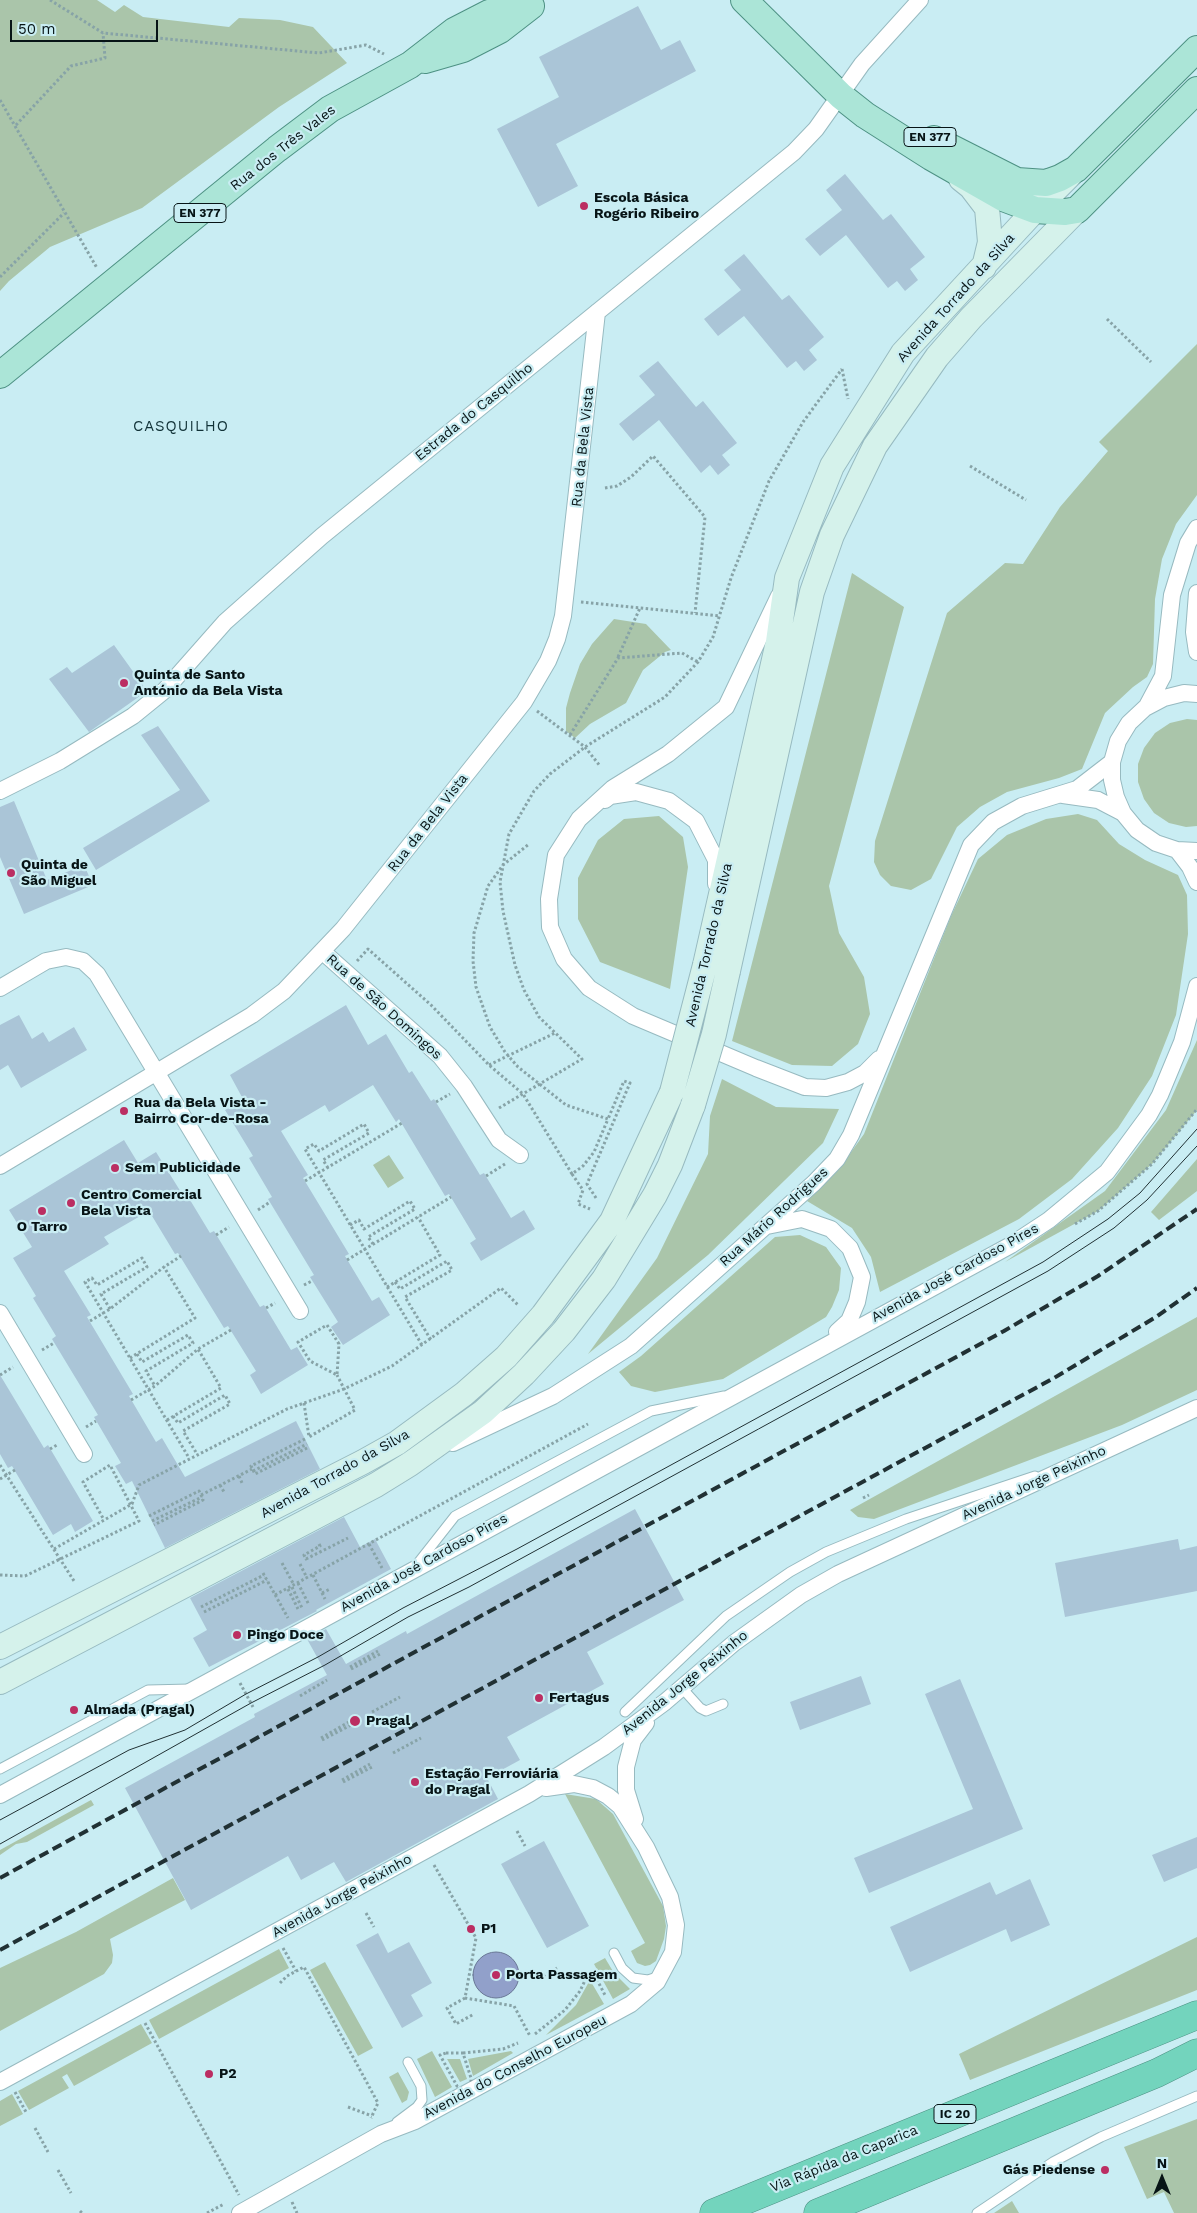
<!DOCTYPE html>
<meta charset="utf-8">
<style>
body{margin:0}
#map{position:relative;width:1197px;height:2213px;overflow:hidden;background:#c9edf3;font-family:"Work Sans",sans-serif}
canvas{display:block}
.north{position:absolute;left:1137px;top:2153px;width:50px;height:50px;-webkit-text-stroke:4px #c9edf3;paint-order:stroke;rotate:0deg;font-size:14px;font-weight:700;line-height:20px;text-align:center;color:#071416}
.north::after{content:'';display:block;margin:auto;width:18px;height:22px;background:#071416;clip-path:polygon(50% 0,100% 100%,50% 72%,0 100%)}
.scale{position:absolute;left:10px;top:20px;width:148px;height:22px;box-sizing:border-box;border:2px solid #071416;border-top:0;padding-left:6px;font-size:15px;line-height:18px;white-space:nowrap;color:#071416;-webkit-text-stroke:4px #c9edf3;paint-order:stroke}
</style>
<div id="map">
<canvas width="1197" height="2213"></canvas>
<div class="north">N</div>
<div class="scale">50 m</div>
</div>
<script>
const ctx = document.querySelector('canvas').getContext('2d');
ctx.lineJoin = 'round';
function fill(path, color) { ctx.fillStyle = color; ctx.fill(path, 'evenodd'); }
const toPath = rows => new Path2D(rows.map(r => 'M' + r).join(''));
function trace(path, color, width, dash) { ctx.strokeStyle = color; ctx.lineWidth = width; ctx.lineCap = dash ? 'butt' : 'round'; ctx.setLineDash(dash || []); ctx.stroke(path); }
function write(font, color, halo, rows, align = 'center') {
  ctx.font = font + ' "Work Sans",sans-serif'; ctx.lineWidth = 4.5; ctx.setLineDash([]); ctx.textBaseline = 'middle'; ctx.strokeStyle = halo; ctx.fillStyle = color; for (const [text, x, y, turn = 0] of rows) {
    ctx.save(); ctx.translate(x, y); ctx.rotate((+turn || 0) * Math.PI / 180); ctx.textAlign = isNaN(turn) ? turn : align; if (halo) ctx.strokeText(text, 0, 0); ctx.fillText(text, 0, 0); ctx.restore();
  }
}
const green = toPath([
 [0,0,97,0,115,12,124,5,143,17,229,27,239,18,280,20,313,27,347,63,279,107,142,208,50,247,9,281,0,291],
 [1197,344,1197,495,1176,524,1162,559,1155,599,1153,664,1147,677,1133,687,1105,713,1082,769,1059,778,1007,792,980,807,957,827,931,879,911,890,891,886,880,875,874,862,875,841,947,613,1005,563,1023,564,1060,507,1108,451,1099,442],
 [852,573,904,607,829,886,839,933,864,977,870,1014,858,1044,832,1066,792,1065,732,1041],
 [614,619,646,624,671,650,665,652,643,670,626,703,590,724,575,738,566,731,566,708,570,693,580,664,592,644],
 [1187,719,1197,720,1197,826,1186,827,1169,823,1154,813,1144,799,1138,782,1138,764,1144,748,1155,733,1170,723],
 [1078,814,1097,820,1119,844,1145,860,1178,875,1187,895,1188,934,1176,1015,1152,1076,1118,1128,1072,1179,1019,1219,880,1292,871,1257,852,1228,807,1201,839,1169,864,1134,951,916,978,859,1007,835,1046,819],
 [659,816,683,837,688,867,670,989,600,962,578,919,578,878,598,840,624,819],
 [1197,1040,1197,1110,1152,1164,1098,1211,1005,1262,1105,1191,1166,1110],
 [722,1079,776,1107,839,1109,823,1143,708,1255,588,1354,657,1258,708,1154,710,1116],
 [389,1155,404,1178,388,1188,373,1165],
 [1197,1159,1197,1191,1159,1220,1151,1212],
 [800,1235,826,1247,841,1268,839,1290,832,1307,826,1317,723,1379,655,1392,631,1386,619,1372,641,1356,775,1237],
 [1197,1317,1197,1390,1122,1425,874,1519,858,1517,850,1510],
 [565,1794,596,1799,613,1814,663,1906,666,1926,664,1939,656,1961,650,1965,645,1966,637,1963,631,1951,645,1943],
 [91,1800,94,1805,27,1842,16,1844,0,1855,0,1850],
 [173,1878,185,1900,110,1939,113,1955,112,1963,104,1974,0,2031,0,1968,76,1932],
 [1197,1937,1197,1990,970,2080,959,2054],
 [279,1949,289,1968,159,2039,149,2020],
 [605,1958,614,1973,630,1989,613,1999,594,1964],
 [325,1962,373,2048,358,2056,310,1970],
 [590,1980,604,2004,546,2035,576,2005],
 [141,2024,152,2043,74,2086,67,2074,62,2077,69,2088,29,2110,18,2091],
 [432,2051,452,2087,435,2097,417,2059],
 [511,2051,513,2053,473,2076,468,2059],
 [447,2059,460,2059,467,2079,460,2082],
 [398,2072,409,2092,407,2100,402,2103,389,2077],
 [12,2094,23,2114,0,2126,0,2101],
 [1197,2119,1197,2213,1174,2213,1164,2192,1147,2199,1124,2147],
 [1012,2201,1019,2213,994,2213]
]);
const water = toPath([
 '473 1975a23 23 0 1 1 46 0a23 23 0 1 1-46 0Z'
]);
const building = toPath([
 [638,6,661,50,680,40,696,71,556,144,578,186,538,207,497,129,559,97,539,57],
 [845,174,883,220,891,214,925,257,910,269,918,280,905,291,897,281,888,288,846,235,820,256,805,239,842,210,826,190],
 [744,254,782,300,789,295,824,337,809,350,817,360,804,371,796,361,787,368,744,316,718,336,704,319,741,290,724,270],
 [658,361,696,407,703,401,737,443,722,455,730,465,718,475,710,465,701,473,659,420,633,441,619,424,655,395,639,376],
 [114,645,147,691,89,732,49,679,67,667,72,673],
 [158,726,210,801,96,870,83,848,180,790,141,735],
 [14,801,47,880,84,865,93,885,24,914,0,857,0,807],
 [346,1005,368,1045,386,1034,409,1073,412,1071,431,1101,434,1099,480,1175,484,1173,511,1218,524,1210,535,1229,481,1261,470,1243,476,1239,449,1194,445,1196,399,1119,396,1122,373,1085,329,1112,325,1105,281,1131,308,1175,303,1178,349,1254,345,1256,372,1301,379,1297,390,1315,343,1345,331,1327,338,1322,310,1277,314,1275,268,1199,272,1197,249,1158,253,1156,225,1110,243,1099,230,1075],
 [19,1015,32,1039,43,1032,49,1042,74,1027,87,1050,21,1088,8,1065,0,1070,0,1025],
 [124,1140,138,1163,156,1152,184,1197,187,1195,210,1233,214,1231,260,1307,264,1305,291,1350,297,1347,308,1365,261,1394,250,1375,256,1371,228,1326,224,1328,178,1253,175,1254,149,1211,104,1237,109,1244,64,1271,91,1315,87,1317,133,1394,129,1396,156,1442,162,1438,185,1477,296,1421,320,1469,165,1548,132,1481,126,1484,115,1466,121,1463,94,1417,98,1415,52,1339,56,1336,33,1298,36,1296,13,1258,32,1247,9,1210],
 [0,1375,44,1448,48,1445,93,1521,75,1532,71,1524,53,1535,12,1466,8,1468,0,1454],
 [635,1509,684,1600,587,1652,604,1684,507,1737,520,1760,487,1778,498,1799,346,1882,334,1862,301,1880,288,1856,191,1910,125,1788,255,1717,254,1714,327,1675,307,1639,326,1629,346,1664,406,1631,407,1634],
 [344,1517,360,1547,375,1539,391,1569,316,1610,317,1611,209,1667,193,1638,207,1630,190,1598],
 [1178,1539,1180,1550,1197,1546,1197,1591,1065,1617,1055,1563],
 [861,1676,871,1704,800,1730,790,1702],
 [960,1679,1023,1829,869,1893,854,1858,973,1809,925,1694],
 [1197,1837,1197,1868,1164,1882,1152,1855],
 [544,1841,589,1926,547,1948,501,1864],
 [1030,1879,1050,1925,1011,1942,1006,1929,910,1972,890,1927,990,1882,996,1895],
 [378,1933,388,1953,409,1942,432,1983,411,1995,423,2016,402,2028,356,1945]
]);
const path = toPath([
 [50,0,103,33,319,53,366,45,384,54],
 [0,100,97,268],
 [16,125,71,66,105,58,103,33],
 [0,277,64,213],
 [1107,319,1151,362],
 [842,369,848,399],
 [970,466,1026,500],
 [605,488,617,486,631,477,653,456,705,517,695,613],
 [581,602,720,616],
 [618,657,640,608],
 [537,711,585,747,600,766],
 [570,735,618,658,682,653,698,662],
 [357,961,368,949,431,1005,489,1065,523,1094,572,1174,583,1166,594,1152,608,1119,566,1105,518,1067,505,1052,490,1027,476,987,473,961,474,933,488,886,503,865,529,844],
 [489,1065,555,1033],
 [436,1102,450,1094],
 [499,1108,582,1059,539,1017,524,990,515,965,503,911,500,882,509,834,534,791,550,774,585,747,665,697,698,662,713,637,731,578,769,481,803,422,842,369],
 [328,1168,323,1160,369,1133,364,1124,319,1151,314,1144,305,1149,422,1345],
 [572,1174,583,1190,578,1204,590,1209],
 [486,1176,505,1164],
 [305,1181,402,1123],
 [596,1198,587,1184,630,1083,624,1081,608,1119],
 [258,1210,270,1202],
 [1075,1224,1098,1211,1152,1164,1197,1109],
 [350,1225,359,1220,364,1229,410,1201,415,1209,368,1237,373,1244],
 [216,1235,229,1227],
 [347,1260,451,1197],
 [395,1282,400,1289,447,1261,452,1270,405,1297,431,1340],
 [304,1285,312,1281],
 [387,1287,440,1255,418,1217],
 [266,1308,275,1303],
 [110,1309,101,1294,147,1267,142,1258,97,1285,92,1278,85,1282,189,1458],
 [90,1321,110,1309,164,1267,181,1256],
 [327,1325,339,1344,337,1375,310,1361,298,1342,327,1325],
 [42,1350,54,1343],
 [137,1354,142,1362,188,1335,193,1343,146,1371,155,1386],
 [130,1358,195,1318,164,1267],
 [0,1375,13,1367],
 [131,1400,155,1386,198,1349,231,1330],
 [304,1403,309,1437,355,1410,337,1375],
 [173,1416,178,1423,225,1395,230,1404,183,1431,197,1454],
 [167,1420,221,1388,198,1349],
 [86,1427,96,1421],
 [305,1439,251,1466,255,1474,309,1447],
 [50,1449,57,1445],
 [0,1465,74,1581],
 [253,1471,307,1444],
 [239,1476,242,1483],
 [0,1479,15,1470],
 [220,1485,224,1492],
 [201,1495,252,1469],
 [863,1498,869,1495],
 [149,1516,199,1491,202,1497,203,1500,154,1525],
 [152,1521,202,1497],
 [319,1544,320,1546,304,1555,306,1559,348,1538],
 [369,1544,382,1568],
 [54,1549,132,1504,139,1485,287,1409,344,1389,392,1366,501,1288,518,1305],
 [282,1563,294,1585],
 [300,1564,307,1578],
 [263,1573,288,1618],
 [0,1575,25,1576,139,1521,110,1465,83,1482,104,1520],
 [313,1575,325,1599],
 [298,1583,309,1605],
 [292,1587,302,1608],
 [288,1589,298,1609],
 [322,1593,330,1589],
 [275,1595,588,1424],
 [201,1607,264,1575],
 [204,1612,267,1580],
 [350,1667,378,1651],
 [351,1669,380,1654],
 [240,1683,253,1707],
 [300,1696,327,1680],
 [372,1712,400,1697],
 [321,1738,349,1722],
 [322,1740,351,1725],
 [393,1753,421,1738],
 [342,1780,370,1764],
 [343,1782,372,1767],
 [517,1831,525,1846],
 [434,1865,476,1938,465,1998,514,2006,530,2036],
 [366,1913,374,1927],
 [283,1948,296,1971],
 [543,1976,557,1968],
 [280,1983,287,1976,304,1967,378,2103,371,2118],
 [465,1998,447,2008,456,2024,474,2014],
 [145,2023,239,2195],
 [535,2034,565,2010,580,1991,588,1974,593,1972,606,1997],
 [446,2053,463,2053,471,2078,471,2091,457,2086,440,2055,446,2053],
 [463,2053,503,2049,518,2043],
 [15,2092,26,2112],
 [348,2107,372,2116],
 [35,2128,48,2152],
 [58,2170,71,2193],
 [292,2202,297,2213],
 [80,2211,82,2213],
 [207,2213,224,2204]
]);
const lane = toPath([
 [418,1563,455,1516,651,1411,724,1396],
 [682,1688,700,1708,706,1711,723,1704],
 [625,1712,726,1616,790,1572,826,1552,906,1519,1035,1476],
 [0,1769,148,1690,190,1689],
 [614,1953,622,1968,633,1978,648,1980,657,1977],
 [397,2122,417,2107,422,2100,421,2086,408,2062],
 [977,2213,1053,2162,1101,2137,1197,2096]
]);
const street = toPath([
 [1197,593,1194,632,1197,652],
 [779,596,726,707,668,754,613,788,579,819,556,855,549,899,550,927,564,959,589,988,633,1016,756,1068,805,1087,826,1088,848,1082,865,1073,879,1059],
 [1197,694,1184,693,1164,698,1145,708,1129,723,1118,741,1112,762,1112,780,1116,797,1123,813,1137,830,1156,843,1177,850,1197,851],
 [1147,706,1163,676,1172,595,1188,543,1197,528],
 [0,791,60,761,133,716,165,690,225,622,322,536,794,152,816,129,862,64,920,0],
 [1063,795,1098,800,1123,813],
 [605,800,610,796,636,792,669,801,696,821,716,860,716,884],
 [1177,850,1190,867,1197,882],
 [323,952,440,1056,464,1086,499,1140,520,1155],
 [0,988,46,961,66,957,83,961,97,974,300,1311],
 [0,1166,252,1015,284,991,343,929,524,702,548,661,557,639,563,616,597,312],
 [767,1226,802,1219,831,1229,850,1248,862,1277,857,1302,849,1321,837,1332],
 [0,1313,84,1454],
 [453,1443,553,1396,631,1346,814,1183,837,1159,851,1135,971,845,993,822,1022,806,1077,789,1112,762],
 [0,1795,1011,1245,1049,1220,1107,1172,1149,1115,1160,1095,1182,1042,1197,986],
 [635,1819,626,1790,626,1767,633,1740,646,1723],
 [0,2082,529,1794,604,1747,665,1702,734,1643,801,1595,838,1574,1197,1408],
 [240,2213,381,2134,415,2121,631,2004,657,1982,673,1952,676,1925,670,1897,646,1847,620,1806,608,1796,593,1788,574,1784,546,1788]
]);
const secondary = toPath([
 [961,179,971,187,987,208,990,242,984,267],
 [705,965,778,642,787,578,832,466,903,353,1035,210,1071,174],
 [728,971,812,592,832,535,875,446,937,357,971,318,1077,210],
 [0,1647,363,1462,397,1443,464,1394,506,1357,543,1315,612,1221,672,1092],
 [0,1682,376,1485,410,1464,483,1412,524,1374,564,1331,604,1279,655,1195,670,1165,693,1105]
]);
const primary = toPath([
 [744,0,841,96,865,115,931,157,1003,198,1035,210,1065,212,1077,210,1197,90],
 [425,60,463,49,500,30,531,6],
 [934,139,1017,181,1046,183,1060,178,1076,169,1197,49],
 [0,375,277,149,330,109,410,65,454,31,489,13,529,0]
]);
const highway = toPath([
 [714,2213,1197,2015],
 [818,2213,1157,2073,1197,2053]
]);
const tram = toPath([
 [0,1820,129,1750,185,1730,246,1694,318,1657,403,1608,517,1549,1043,1262,1108,1219,1140,1193,1197,1129],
 [0,1844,251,1703,325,1665,408,1617,469,1587,1048,1271,1114,1228,1147,1200,1197,1146]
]);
const rail = toPath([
 [0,1878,1004,1331,1098,1276,1197,1209],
 [0,1950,1054,1378,1156,1317,1197,1288]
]);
const secondaryBridge = toPath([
 [672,1092,705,965],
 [693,1105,714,1034,728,971]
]);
const markers = [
 [584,206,5,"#bb2e62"],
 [124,683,5,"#bb2e62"],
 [11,873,5,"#bb2e62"],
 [124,1111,5,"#bb2e62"],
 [115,1168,5,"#bb2e62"],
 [71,1203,5,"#bb2e62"],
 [42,1211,5,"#bb2e62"],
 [237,1635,5,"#bb2e62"],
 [539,1698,5,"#bb2e62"],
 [74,1710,5,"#bb2e62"],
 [355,1721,6,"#bb2e62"],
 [415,1782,5,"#bb2e62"],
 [471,1929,5,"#bb2e62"],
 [496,1975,5,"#bb2e62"],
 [209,2074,5,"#bb2e62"],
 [1105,2170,5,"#bb2e62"]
];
const shields = [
 [930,137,52],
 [200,213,52],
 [955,2114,42]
];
const shieldNames = [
 ["EN 377",930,137],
 ["EN 377",200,213],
 ["IC 20",955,2114]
];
const streetNames = [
 ["Rua dos Três Vales",283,148,-38],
 ["Avenida Torrado da Silva",956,298,-48],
 ["Estrada do Casquilho",474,412,-39],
 ["Rua da Bela Vista",583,447,-84],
 ["Rua da Bela Vista",428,823,-52],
 ["Avenida Torrado da Silva",709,945,-77],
 ["Rua de São Domingos",384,1007,42],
 ["Rua Mário Rodrigues",774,1217,-42],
 ["Avenida José Cardoso Pires",955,1273,-29],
 ["Avenida Torrado da Silva",335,1474,-29],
 ["Avenida Jorge Peixinho",1034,1483,-25],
 ["Avenida José Cardoso Pires",424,1563,-29],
 ["Avenida Jorge Peixinho",685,1683,-39],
 ["Avenida Jorge Peixinho",342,1896,-29],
 ["Avenida do Conselho Europeu",515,2067,-28],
 ["Via Rápida da Caparica",844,2159,-22]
];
const poiNames = [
 ["Escola Básica",594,198],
 ["Rogério Ribeiro",594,214],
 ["Quinta de Santo",134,675],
 ["António da Bela Vista",134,691],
 ["Quinta de",21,865],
 ["São Miguel",21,881],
 ["Rua da Bela Vista -",134,1103],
 ["Bairro Cor-de-Rosa",134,1119],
 ["Sem Publicidade",125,1168],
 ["Centro Comercial",81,1195],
 ["Bela Vista",81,1211],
 ["O Tarro",42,1227,"center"],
 ["Pingo Doce",247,1635],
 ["Fertagus",549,1698],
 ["Almada (Pragal)",84,1710],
 ["Pragal",366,1721],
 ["Estação Ferroviária",425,1774],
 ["do Pragal",425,1790],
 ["P1",481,1929],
 ["Porta Passagem",506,1975],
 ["P2",219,2074],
 ["Gás Piedense",1095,2170,"right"]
];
const neighbourhoodNames = [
 ["CASQUILHO",181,427]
];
fill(green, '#aac5aa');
fill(water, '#91a0ca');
trace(water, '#687694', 1);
fill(building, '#aac5d7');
trace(lane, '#97bac0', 11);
trace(street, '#97bac0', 18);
trace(secondary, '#97bac0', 26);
trace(primary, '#4d9183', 28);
trace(highway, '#4d9183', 29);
trace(path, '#87a3a7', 3, [2.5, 2.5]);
trace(lane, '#fff', 9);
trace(street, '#fff', 16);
trace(secondary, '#d5f2eb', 24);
trace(primary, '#abe5d7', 26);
trace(highway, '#73d4bd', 28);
trace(tram, '#213134', 1);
trace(rail, '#213134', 4, [10, 5]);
trace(secondaryBridge, '#97bac0', 26, []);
trace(secondaryBridge, '#d5f2eb', 24);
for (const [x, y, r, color] of markers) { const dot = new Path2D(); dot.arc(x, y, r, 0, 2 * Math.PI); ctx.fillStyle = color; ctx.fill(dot); trace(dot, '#c9edf3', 2); }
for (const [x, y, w] of shields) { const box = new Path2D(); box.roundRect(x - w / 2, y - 9.5, w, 19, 4); ctx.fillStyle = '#c9edf3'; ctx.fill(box); trace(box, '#071416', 1); }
write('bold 12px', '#071416', null, shieldNames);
write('14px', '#071416', '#c9edf3', streetNames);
write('bold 14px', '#071416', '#c9edf3', poiNames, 'left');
ctx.letterSpacing = '1px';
write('15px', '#113237', '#c9edf3', neighbourhoodNames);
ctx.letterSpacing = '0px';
</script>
